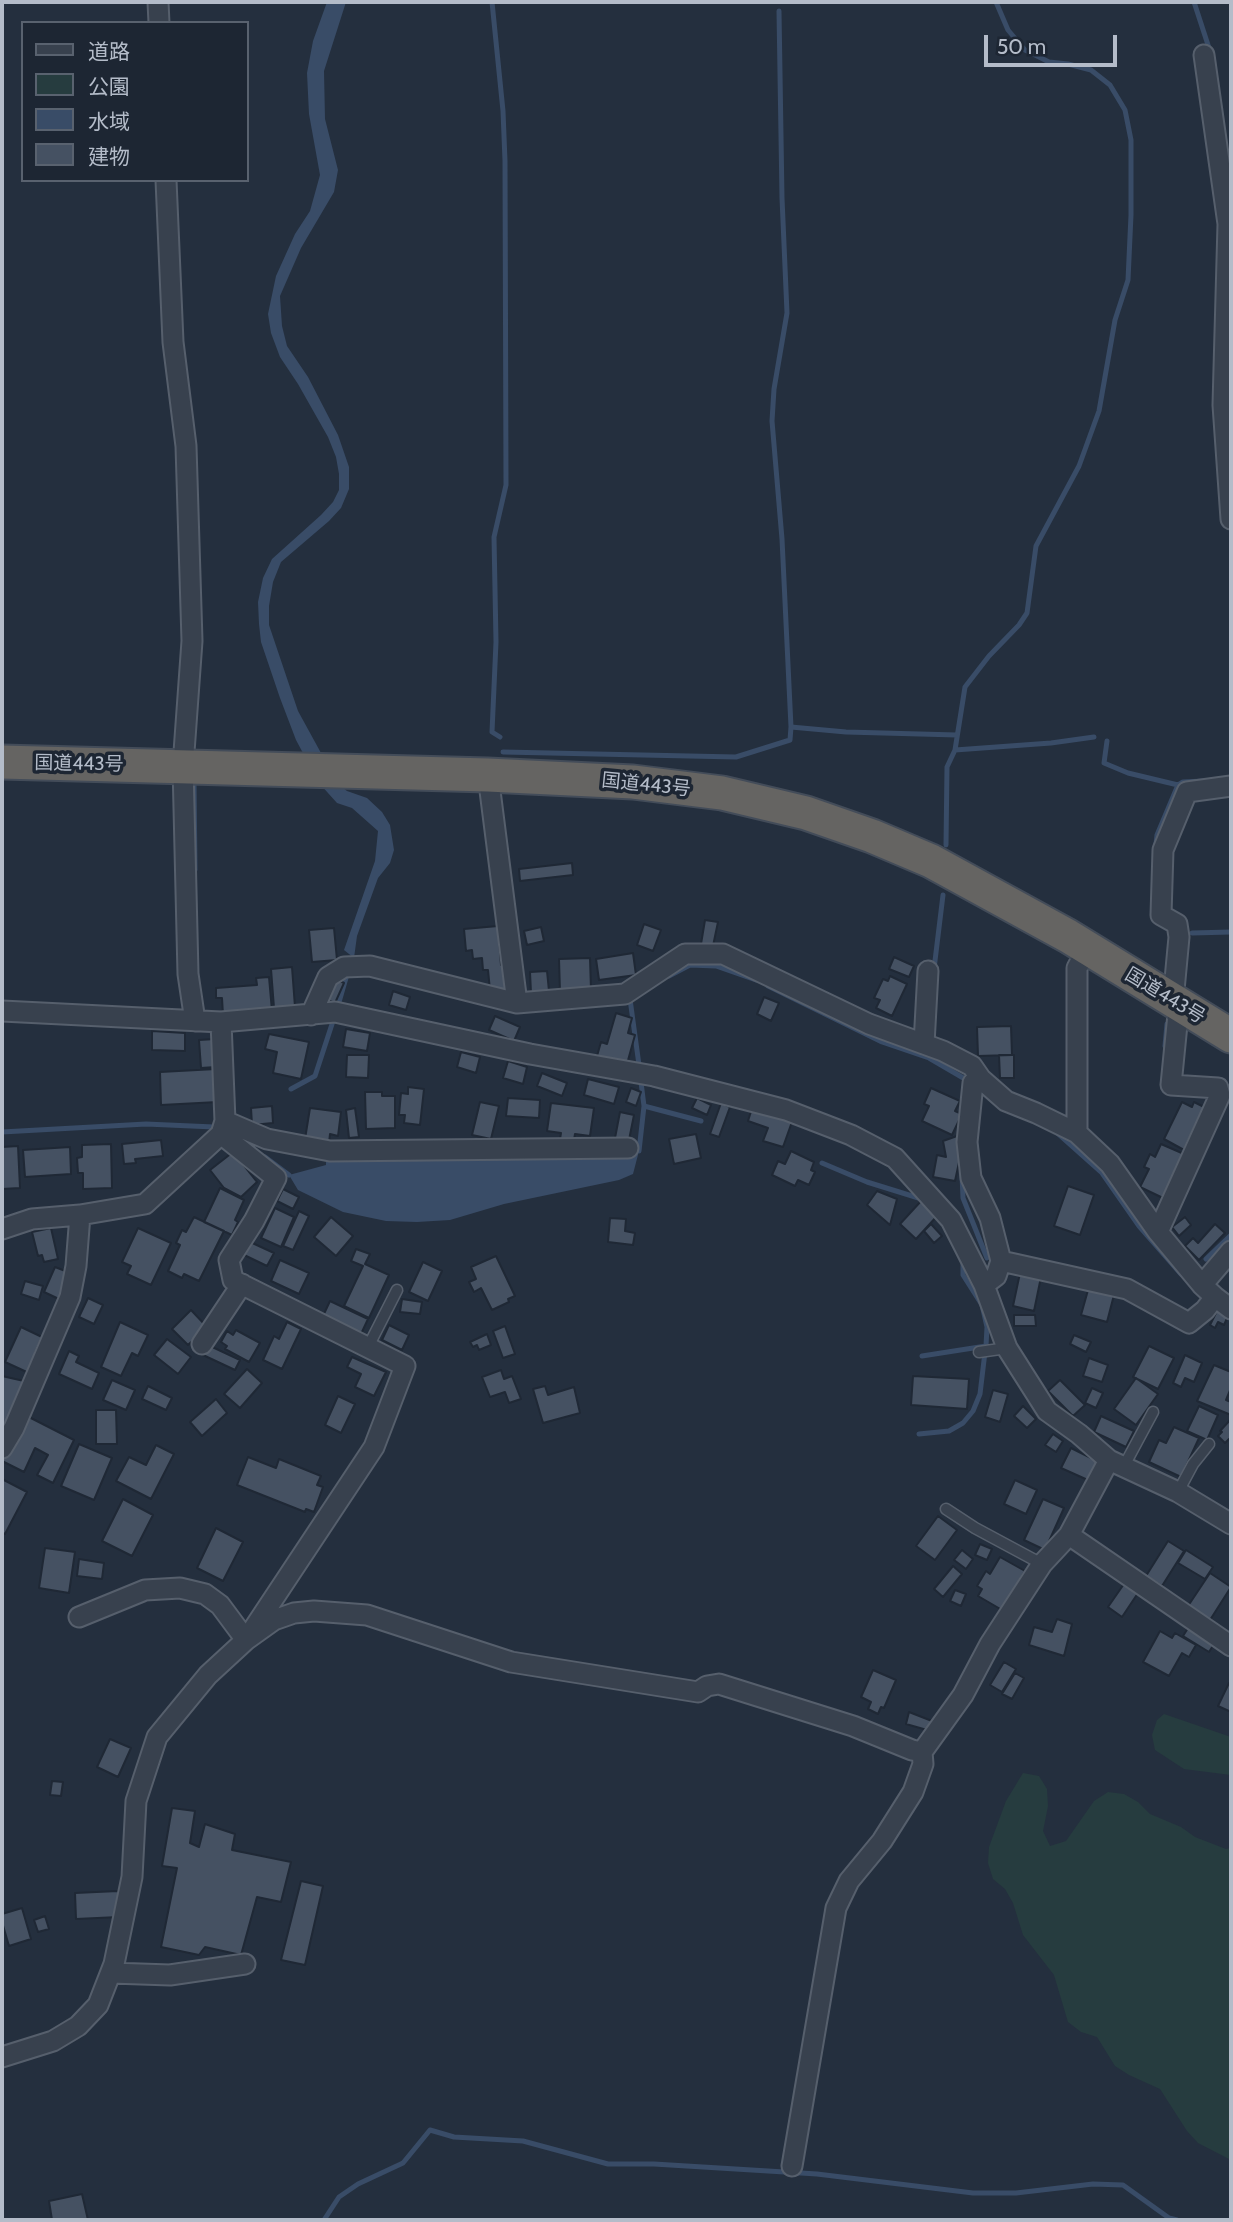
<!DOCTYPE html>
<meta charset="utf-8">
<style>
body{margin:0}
#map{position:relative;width:1233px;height:2222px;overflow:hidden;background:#242f3e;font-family:Cabin,"Noto Sans JP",sans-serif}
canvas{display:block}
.frame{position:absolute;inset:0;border:4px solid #b4bcc9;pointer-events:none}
.legend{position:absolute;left:21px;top:21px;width:228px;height:161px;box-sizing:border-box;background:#1d2633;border:2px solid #59626f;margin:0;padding:9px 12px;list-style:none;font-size:21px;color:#b4bcc9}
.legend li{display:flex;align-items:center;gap:14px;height:35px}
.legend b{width:35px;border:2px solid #59626f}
.scale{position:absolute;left:984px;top:35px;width:133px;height:32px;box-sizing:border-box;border:4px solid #b4bcc9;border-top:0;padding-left:9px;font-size:21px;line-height:24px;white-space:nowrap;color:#b4bcc9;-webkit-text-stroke:5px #1d2633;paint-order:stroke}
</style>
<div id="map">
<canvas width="1233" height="2222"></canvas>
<div class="frame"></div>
<ul class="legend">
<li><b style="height:9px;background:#38414e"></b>道路</li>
<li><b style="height:19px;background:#263c3f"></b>公園</li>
<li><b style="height:19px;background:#394c67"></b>水域</li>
<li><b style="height:19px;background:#455162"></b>建物</li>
</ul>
<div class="scale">50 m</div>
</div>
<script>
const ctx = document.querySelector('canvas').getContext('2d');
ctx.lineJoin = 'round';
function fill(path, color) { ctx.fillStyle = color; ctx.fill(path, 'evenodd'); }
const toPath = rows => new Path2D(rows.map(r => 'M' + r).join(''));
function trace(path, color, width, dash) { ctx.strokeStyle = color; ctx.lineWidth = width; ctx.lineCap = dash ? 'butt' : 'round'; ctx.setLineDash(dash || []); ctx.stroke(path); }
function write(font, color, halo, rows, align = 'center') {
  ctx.font = font + ' Cabin,"Noto Sans JP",sans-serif'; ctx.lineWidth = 7; ctx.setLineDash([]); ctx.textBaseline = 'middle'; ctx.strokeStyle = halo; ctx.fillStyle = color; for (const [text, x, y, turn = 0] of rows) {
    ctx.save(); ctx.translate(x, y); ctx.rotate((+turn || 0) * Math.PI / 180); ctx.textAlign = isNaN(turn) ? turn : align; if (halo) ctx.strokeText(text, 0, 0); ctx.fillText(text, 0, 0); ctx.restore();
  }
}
const green = toPath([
 [1164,1714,1231,1737,1231,1775,1184,1769,1155,1750,1152,1735,1157,1720],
 [1023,1773,1039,1776,1047,1789,1048,1806,1043,1831,1050,1846,1066,1841,1094,1801,1108,1792,1124,1794,1138,1802,1150,1814,1181,1827,1195,1837,1226,1849,1231,1848,1231,2160,1198,2143,1187,2131,1160,2089,1129,2075,1115,2066,1097,2037,1081,2032,1068,2022,1054,1975,1023,1935,1013,1903,1005,1889,993,1879,988,1863,989,1847,1006,1801]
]);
const water = toPath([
 [327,2,346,2,324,71,325,119,338,170,334,192,301,248,280,296,282,326,287,346,308,377,338,435,349,467,349,489,341,508,329,521,281,562,273,582,269,606,269,625,298,711,338,784,347,791,367,798,382,812,390,825,394,850,390,863,378,878,357,936,354,958,344,950,375,861,378,831,352,808,337,803,319,783,296,740,280,698,261,642,259,624,258,602,263,578,272,559,321,515,333,502,339,490,339,474,336,457,328,437,298,384,280,357,271,333,268,314,276,276,295,234,310,211,320,175,309,114,307,73,313,41],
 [639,1151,633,1174,619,1180,504,1204,450,1220,417,1222,386,1221,343,1212,298,1190,289,1175,326,1165,326,1156]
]);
const stream = toPath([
 [492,2,503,111,505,161,506,485,494,537,496,642,492,732,500,737],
 [1194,2,1209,48],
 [791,727,846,732,957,735],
 [1107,741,1104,763,1128,773,1178,785,1183,782,1204,781],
 [955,750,1051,743,1094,737],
 [503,752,736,757,790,740,791,727,782,539,772,421,774,389,787,313,782,198,779,11],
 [194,782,195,870],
 [1156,844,1157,835,1178,785],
 [946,845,947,767,955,750,965,687,989,656,1019,625,1027,613,1036,546,1079,466,1099,411,1115,320,1128,280,1131,215,1131,140,1125,110,1110,85,1091,70,1068,64,1049,62,1025,50,1008,30,996,2],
 [1192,933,1231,932],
 [934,969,943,895],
 [669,976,690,965,716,966,756,980],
 [768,986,882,1042,929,1058,965,1079,967,1085],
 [630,999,639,1065],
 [337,1009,348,971],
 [1165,1046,1167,1024],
 [291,1089,315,1076,334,1018],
 [644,1106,701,1121],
 [2,1132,146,1124,214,1127],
 [1056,1132,1102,1173,1139,1226,1181,1274],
 [639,1151,644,1106,641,1082],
 [265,1157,289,1175],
 [822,1163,867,1182,925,1200],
 [962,1175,963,1198,987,1258],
 [1206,1259,1231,1235],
 [922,1356,986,1346,987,1327,982,1305,963,1275,963,1259],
 [919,1434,949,1431,963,1423,973,1411,980,1394,985,1352],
 [324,2220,339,2197,358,2184,403,2163,430,2130,454,2137,523,2141,608,2164,654,2164,817,2174,973,2193,1016,2193,1093,2184,1123,2185,1169,2218,1177,2220]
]);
const building = toPath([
 [572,863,573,875,520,881,519,869,572,863],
 [705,920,718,922,713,946,701,944,705,920],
 [644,924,661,930,653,951,637,945,644,924],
 [498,926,501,965,508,964,510,989,490,990,488,970,483,970,482,958,473,959,472,950,466,951,464,929,498,926],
 [541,927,544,941,527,945,524,931,541,927],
 [334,928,337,960,312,962,309,930,334,928],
 [633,953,636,975,599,980,596,959,633,953],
 [894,957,914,966,909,977,889,969,894,957],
 [590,958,591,990,560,992,559,959,590,958],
 [292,967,295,1007,274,1008,271,969,292,967],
 [547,971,549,991,531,993,530,972,547,971],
 [890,976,907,984,892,1016,876,1008,880,1000,874,998,883,979,888,981,890,976],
 [269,977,272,1011,223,1015,222,998,216,998,216,988,257,985,256,978,269,977],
 [334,978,344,983,335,1003,325,999,334,978],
 [393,991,410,997,406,1010,389,1005,393,991],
 [764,997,779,1003,771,1021,757,1014,764,997],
 [616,1013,632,1018,628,1033,635,1035,627,1064,597,1056,601,1042,607,1044,616,1013],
 [495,1016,520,1027,514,1041,489,1030,495,1016],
 [1011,1026,1012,1055,978,1056,977,1027,1011,1026],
 [346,1029,370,1033,367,1051,343,1047,346,1029],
 [152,1031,185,1033,185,1051,152,1050,152,1031],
 [269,1034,309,1042,301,1079,273,1073,277,1052,265,1049,269,1034],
 [215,1039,216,1067,201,1068,199,1040,215,1039],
 [461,1052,480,1057,476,1073,457,1067,461,1052],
 [347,1055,369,1055,368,1078,346,1077,347,1055],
 [999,1055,1014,1055,1014,1078,1000,1078,999,1055],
 [508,1061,527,1067,523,1084,503,1078,508,1061],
 [216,1069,218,1102,161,1105,160,1072,216,1069],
 [542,1073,567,1083,562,1096,537,1086,542,1073],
 [588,1079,619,1087,614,1104,584,1095,588,1079],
 [408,1087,424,1089,420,1125,404,1123,405,1115,399,1115,401,1093,408,1094,408,1087],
 [631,1088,641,1092,636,1106,626,1102,631,1088],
 [931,1088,960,1101,955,1111,962,1114,952,1135,922,1121,929,1106,924,1104,931,1088],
 [365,1092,382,1092,382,1096,395,1096,395,1128,366,1129,365,1092],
 [508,1098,540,1100,539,1118,506,1116,508,1098],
 [697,1098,711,1105,707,1115,692,1108,697,1098],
 [480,1102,499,1106,491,1139,472,1135,480,1102],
 [1182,1102,1192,1107,1194,1102,1204,1107,1184,1150,1164,1139,1182,1102],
 [551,1103,594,1108,590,1136,575,1134,574,1140,560,1139,561,1133,547,1131,551,1103],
 [721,1103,730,1107,719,1137,710,1134,721,1103],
 [753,1105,793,1119,783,1147,763,1141,768,1128,748,1121,753,1105],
 [272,1106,273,1123,252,1125,251,1108,272,1106],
 [310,1108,341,1112,338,1136,330,1134,329,1143,305,1139,310,1108],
 [355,1108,359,1137,349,1138,346,1110,355,1108],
 [620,1112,634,1115,629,1140,615,1138,620,1112],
 [696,1134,701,1158,674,1164,669,1139,696,1134],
 [957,1136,961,1153,955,1181,933,1177,937,1155,946,1157,943,1141,957,1136],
 [161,1140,163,1156,135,1159,136,1163,124,1164,122,1144,161,1140],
 [111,1144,112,1188,83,1189,83,1173,78,1173,77,1158,82,1157,82,1145,111,1144],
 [1161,1144,1184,1154,1163,1198,1140,1187,1149,1169,1144,1167,1150,1154,1155,1157,1161,1144],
 [18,1146,20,1188,2,1189,2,1147,18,1146],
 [70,1147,71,1174,25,1177,23,1150,70,1147],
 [791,1151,814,1162,811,1170,815,1172,809,1185,798,1180,795,1186,772,1175,778,1161,785,1164,791,1151],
 [233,1152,257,1182,241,1197,224,1188,210,1170,233,1152],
 [1068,1186,1094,1195,1080,1235,1054,1226,1068,1186],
 [220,1188,244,1200,235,1220,238,1222,232,1235,204,1222,220,1188],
 [283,1189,299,1197,293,1209,277,1201,283,1189],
 [877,1191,897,1199,890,1225,867,1205,877,1191],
 [922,1200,938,1215,916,1239,900,1224,922,1200],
 [275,1208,294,1217,281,1247,261,1238,275,1208],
 [299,1211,309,1216,293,1250,283,1246,299,1211],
 [194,1217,224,1231,199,1281,184,1274,182,1278,168,1271,180,1245,176,1243,182,1230,186,1232,194,1217],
 [331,1217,353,1236,336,1256,314,1237,331,1217],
 [1185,1217,1191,1225,1179,1236,1172,1227,1185,1217],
 [610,1218,626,1219,625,1231,635,1233,633,1245,608,1242,610,1218],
 [931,1224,942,1236,934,1243,924,1231,931,1224],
 [1215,1224,1225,1233,1199,1260,1185,1246,1193,1238,1198,1243,1215,1224],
 [51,1228,58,1259,44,1262,42,1255,38,1256,32,1232,51,1228],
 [138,1228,171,1243,151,1285,127,1274,131,1266,122,1262,138,1228],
 [248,1241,274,1253,267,1266,242,1254,248,1241],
 [356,1249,370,1254,365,1264,389,1275,369,1318,344,1306,363,1266,351,1261,356,1249],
 [496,1256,515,1296,508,1299,509,1302,492,1310,481,1288,474,1292,469,1282,476,1279,471,1267,496,1256],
 [280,1260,309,1273,299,1294,271,1281,280,1260],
 [423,1262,442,1271,428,1301,409,1292,423,1262],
 [55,1267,73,1274,61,1300,44,1292,55,1267],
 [1020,1273,1041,1277,1034,1311,1013,1306,1020,1273],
 [25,1281,43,1286,39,1300,21,1294,25,1281],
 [1090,1283,1115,1291,1107,1322,1081,1315,1090,1283],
 [88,1298,103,1305,94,1324,79,1317,88,1298],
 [402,1299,422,1302,420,1314,400,1312,402,1299],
 [330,1301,368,1319,361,1334,323,1316,330,1301],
 [191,1310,207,1327,188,1345,172,1329,191,1310],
 [1217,1311,1228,1316,1224,1325,1218,1322,1215,1328,1210,1325,1217,1311],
 [1014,1315,1035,1315,1036,1326,1014,1326,1014,1315],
 [120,1322,148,1335,138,1356,132,1353,121,1376,101,1367,120,1322],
 [287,1322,301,1329,282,1369,263,1360,274,1336,279,1339,287,1322],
 [389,1325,409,1335,402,1350,382,1340,389,1325],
 [505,1326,515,1354,503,1358,493,1331,505,1326],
 [21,1327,42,1337,35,1353,40,1355,31,1374,5,1362,21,1327],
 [236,1330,260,1343,249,1362,225,1349,227,1346,221,1342,227,1331,233,1335,236,1330],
 [487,1334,491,1345,479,1350,477,1345,473,1347,470,1342,487,1334],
 [1074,1335,1091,1342,1086,1352,1070,1344,1074,1335],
 [167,1339,191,1357,178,1374,154,1355,167,1339],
 [208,1345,240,1360,235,1370,203,1355,208,1345],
 [1149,1346,1174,1358,1158,1389,1133,1377,1149,1346],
 [69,1351,79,1356,76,1362,99,1373,92,1389,59,1374,69,1351],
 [1185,1355,1202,1363,1194,1382,1185,1378,1181,1387,1173,1383,1185,1355],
 [352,1357,386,1372,374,1396,355,1387,361,1374,347,1367,352,1357],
 [1089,1358,1108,1365,1102,1382,1083,1376,1089,1358],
 [1214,1365,1231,1372,1231,1388,1226,1400,1231,1402,1231,1415,1197,1401,1214,1365],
 [247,1369,262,1383,240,1408,224,1394,247,1369],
 [501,1370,504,1379,512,1376,521,1399,509,1403,505,1392,490,1397,482,1377,501,1370],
 [2,1376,24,1381,14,1428,2,1425,2,1376],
 [913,1376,969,1379,967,1409,911,1405,913,1376],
 [1136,1378,1158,1394,1136,1425,1114,1409,1136,1378],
 [112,1380,135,1390,126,1410,103,1400,112,1380],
 [1060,1380,1085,1405,1073,1416,1048,1391,1060,1380],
 [148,1386,172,1398,166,1410,142,1399,148,1386],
 [545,1386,548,1395,574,1387,580,1413,543,1423,533,1389,545,1386],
 [1092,1388,1103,1393,1096,1408,1085,1403,1092,1388],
 [993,1390,1008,1394,1000,1422,985,1417,993,1390],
 [338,1396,355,1404,341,1433,325,1425,338,1396],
 [216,1399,227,1413,202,1436,190,1422,216,1399],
 [1023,1406,1036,1419,1027,1428,1014,1416,1023,1406],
 [1199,1406,1218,1415,1207,1440,1187,1431,1199,1406],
 [96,1410,116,1410,117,1444,96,1444,96,1410],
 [25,1415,74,1440,53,1483,37,1475,48,1455,35,1448,24,1472,2,1461,25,1415],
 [1101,1416,1134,1431,1126,1447,1094,1432,1101,1416],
 [1231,1419,1231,1441,1229,1439,1225,1443,1218,1436,1222,1432,1220,1431,1231,1419],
 [1174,1427,1199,1438,1181,1477,1149,1462,1159,1440,1166,1443,1174,1427],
 [1053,1434,1063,1441,1056,1452,1045,1445,1053,1434],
 [79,1444,112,1458,94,1500,61,1486,79,1444],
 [156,1445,174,1454,151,1499,116,1481,129,1457,146,1465,156,1445],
 [1071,1448,1099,1462,1090,1481,1061,1468,1071,1448],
 [248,1457,276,1468,279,1459,321,1476,317,1485,323,1487,314,1512,306,1509,305,1512,237,1485,248,1457],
 [2,1479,27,1492,5,1534,2,1533,2,1479],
 [1015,1480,1037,1490,1026,1514,1004,1504,1015,1480],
 [123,1499,153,1515,132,1556,102,1541,123,1499],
 [1043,1499,1064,1508,1045,1550,1024,1540,1043,1499],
 [938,1516,957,1530,935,1560,916,1546,938,1516],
 [216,1528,243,1542,223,1581,197,1568,216,1528],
 [1168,1541,1184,1551,1162,1586,1146,1576,1168,1541],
 [980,1544,992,1549,987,1560,975,1555,980,1544],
 [45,1548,75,1552,69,1593,39,1588,45,1548],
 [962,1550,973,1559,966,1569,954,1560,962,1550],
 [1186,1550,1213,1567,1205,1579,1178,1563,1186,1550],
 [1000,1557,1025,1571,1002,1610,978,1596,982,1589,977,1586,986,1571,990,1574,1000,1557],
 [79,1559,104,1563,102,1579,77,1576,79,1559],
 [953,1566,962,1574,943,1597,934,1589,953,1566],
 [1210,1573,1231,1587,1210,1620,1188,1606,1210,1573],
 [1126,1581,1140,1590,1122,1617,1108,1607,1126,1581],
 [955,1590,966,1594,961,1606,950,1601,955,1590],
 [1057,1619,1072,1624,1064,1656,1029,1645,1034,1627,1052,1632,1057,1619],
 [1190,1625,1216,1641,1209,1652,1183,1636,1190,1625],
 [1160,1631,1172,1638,1175,1633,1196,1645,1189,1657,1182,1653,1169,1676,1143,1662,1160,1631],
 [1004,1662,1016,1669,1002,1692,990,1685,1004,1662],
 [873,1670,896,1680,884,1708,881,1707,878,1714,868,1709,871,1702,861,1697,873,1670],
 [1015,1673,1024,1678,1012,1699,1002,1694,1015,1673],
 [1229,1683,1231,1684,1231,1712,1218,1706,1229,1683],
 [909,1712,932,1721,927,1730,906,1724,909,1712],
 [110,1739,131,1748,118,1777,97,1767,110,1739],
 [52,1781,63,1782,61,1796,50,1795,52,1781],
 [172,1808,195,1811,190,1843,199,1847,205,1824,235,1834,232,1850,291,1862,281,1902,257,1897,241,1955,205,1947,199,1955,161,1947,177,1868,162,1866,172,1808],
 [301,1881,323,1886,305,1965,281,1960,301,1881],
 [118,1891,119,1917,76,1919,75,1893,118,1891],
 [22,1908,31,1939,9,1946,2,1922,2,1914,22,1908],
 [45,1916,49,1929,38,1932,34,1920,45,1916],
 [82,2194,88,2220,52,2220,49,2201,82,2194]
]);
const service = toPath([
 [368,1347,397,1290],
 [979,1352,1007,1348],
 [1124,1466,1153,1412],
 [1178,1492,1193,1464,1209,1444],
 [946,1509,975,1528,1042,1564]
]);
const minor = toPath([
 [158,2,159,23],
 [1204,55,1228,224,1223,405,1231,519],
 [166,180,173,342,186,446,192,641,183,766,188,974,195,1021],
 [488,775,517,1003],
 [1173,1001,1179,937,1177,924,1161,915,1163,850,1187,792,1231,786],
 [2,1011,221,1022,335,1012,530,1054,654,1076,786,1110,851,1135,895,1158,951,1220,984,1285,1007,1348,1047,1411,1079,1434,1109,1460,1178,1492,1231,1524],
 [311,1015,328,977,344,967,370,966,517,1003,625,994,685,954,723,954,869,1024,943,1051,972,1066,981,1079,1006,1101,1036,1113,1077,1133,1110,1164,1158,1232,1202,1285,1215,1297,1231,1309],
 [924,1044,928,971],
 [981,1079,973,1083,967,1142,971,1178,990,1218,1001,1261],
 [225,1121,267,1139,330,1151,628,1148],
 [1077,1133,1077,968,1087,949],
 [221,1134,276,1178,254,1221,229,1260,233,1280,405,1366,374,1447,254,1628],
 [2,1229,32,1219,80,1215],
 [1158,1232,1220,1095,1218,1088,1171,1085,1179,1004],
 [984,1285,996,1276,1001,1261,1127,1289,1189,1323,1205,1310,1215,1297],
 [1202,1285,1231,1251],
 [202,1344,242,1284],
 [2,1448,14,1428,70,1297,76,1266,80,1215,145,1204,221,1134,225,1121,221,1022],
 [1069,1535,1231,1646],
 [79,1617,145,1590,180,1588,205,1594,220,1605,246,1640],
 [111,1973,170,1975,245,1964],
 [2,2057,53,2041,78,2026,98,2005,114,1964,132,1877,136,1801,157,1737,208,1675,246,1640,274,1620,294,1613,314,1611,367,1615,511,1662,698,1692,707,1686,719,1684,853,1726,912,1750,922,1752,963,1695,990,1644,1042,1564,1069,1535,1109,1460],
 [792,2166,836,1908,849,1881,882,1841,913,1792,923,1764,922,1752]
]);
const trunk = toPath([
 [2,762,488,775,633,782,722,793,806,813,872,836,931,861,1068,936,1231,1036]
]);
const streetNames = [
 ["国道443号",79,764,1],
 ["国道443号",646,785,6],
 ["国道443号",1165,996,31]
];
fill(green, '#263c3f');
fill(water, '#394c67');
trace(stream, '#394c67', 5);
fill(building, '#455162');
trace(building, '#1f2835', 2);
trace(service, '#565f6c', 13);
trace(minor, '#565f6c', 23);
trace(trunk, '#434c59', 37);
trace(service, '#38414e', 10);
trace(minor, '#38414e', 19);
trace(trunk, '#656462', 33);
write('19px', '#b4bcc9', '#1d2633', streetNames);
</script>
